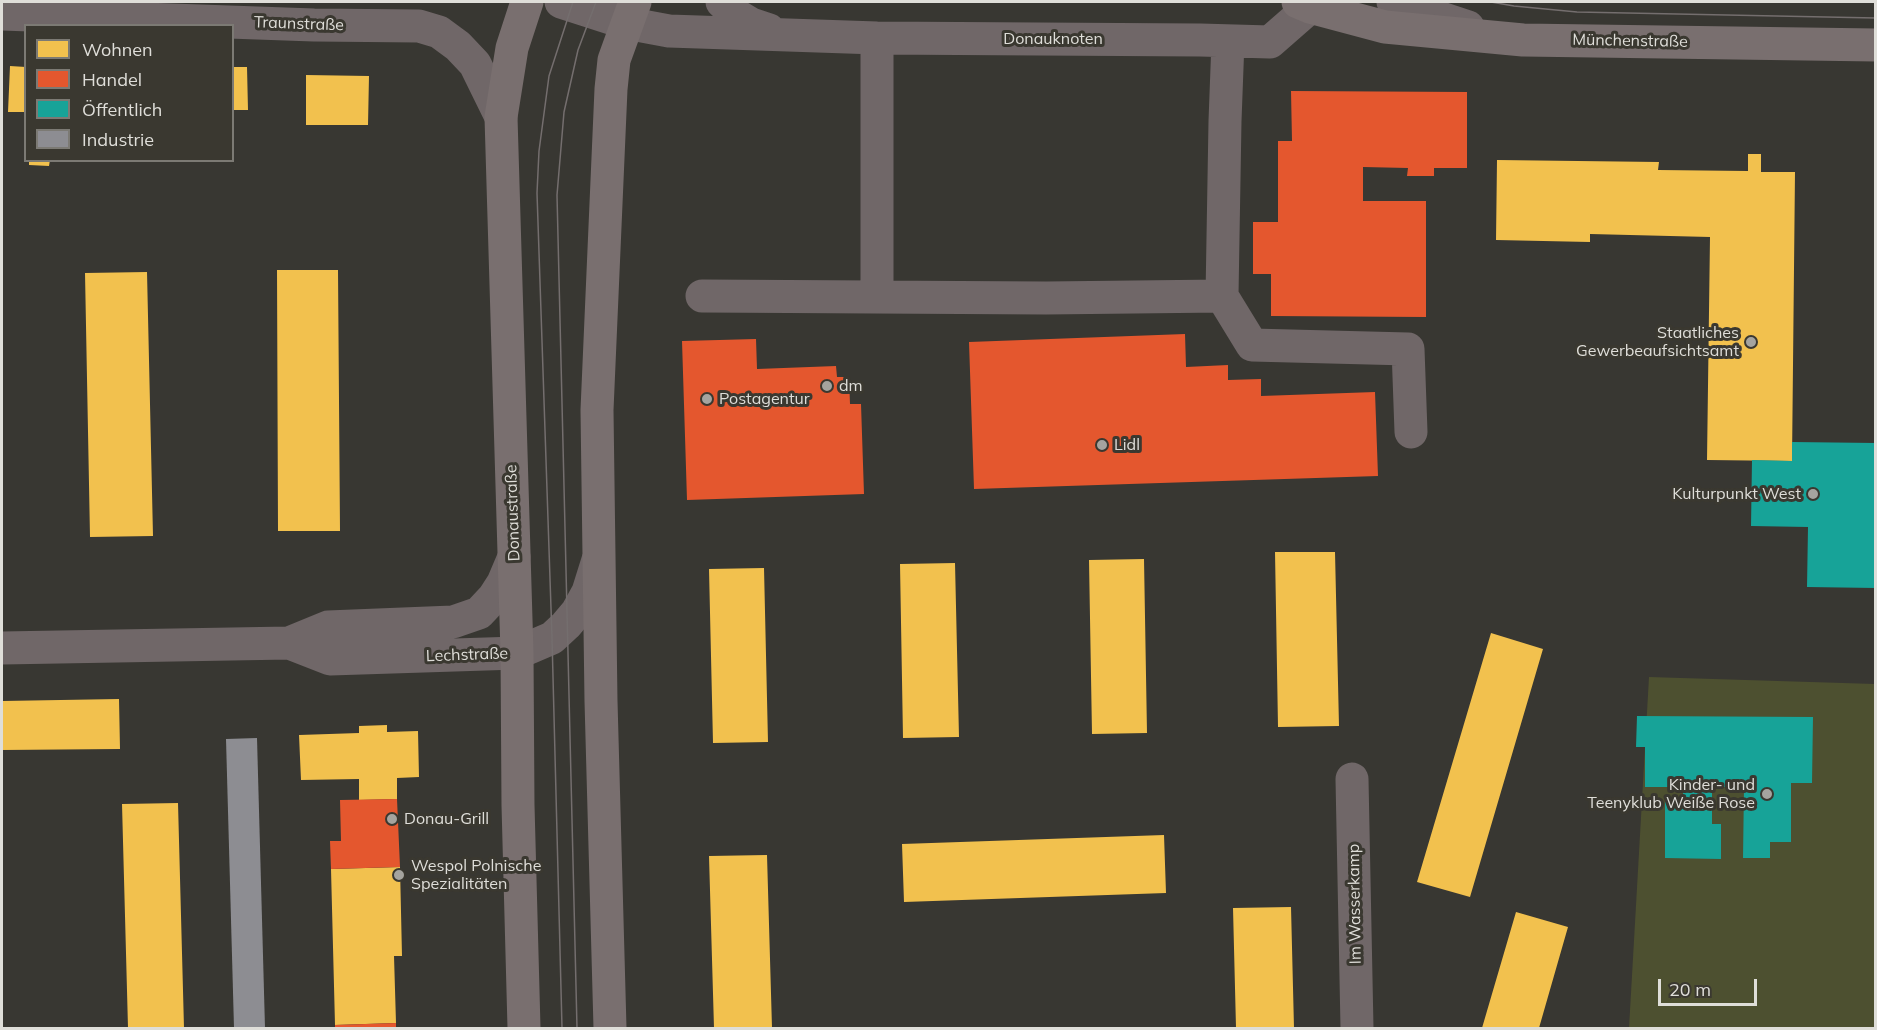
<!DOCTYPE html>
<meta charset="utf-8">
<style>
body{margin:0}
#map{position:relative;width:1877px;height:1030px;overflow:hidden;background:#383732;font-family:Mulish,sans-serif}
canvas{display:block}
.frame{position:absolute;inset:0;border:3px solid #dfded9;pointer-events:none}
.legend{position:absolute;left:24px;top:24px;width:210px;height:138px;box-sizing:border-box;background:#3a3830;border:2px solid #7c7a74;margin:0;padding:8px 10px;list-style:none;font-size:18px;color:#dfded9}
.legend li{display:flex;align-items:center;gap:12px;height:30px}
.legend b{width:30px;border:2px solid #7c7a74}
.scale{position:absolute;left:1658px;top:979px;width:99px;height:27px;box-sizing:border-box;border:3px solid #dfded9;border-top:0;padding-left:8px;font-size:18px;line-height:21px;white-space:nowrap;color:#dfded9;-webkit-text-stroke:4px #3a3830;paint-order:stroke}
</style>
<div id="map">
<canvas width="1877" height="1030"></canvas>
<div class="frame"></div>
<ul class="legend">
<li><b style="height:16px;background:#f2c14e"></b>Wohnen</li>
<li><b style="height:16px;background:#e4572e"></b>Handel</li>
<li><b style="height:16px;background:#17a398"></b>Öffentlich</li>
<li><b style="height:16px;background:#8d8d92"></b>Industrie</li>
</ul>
<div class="scale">20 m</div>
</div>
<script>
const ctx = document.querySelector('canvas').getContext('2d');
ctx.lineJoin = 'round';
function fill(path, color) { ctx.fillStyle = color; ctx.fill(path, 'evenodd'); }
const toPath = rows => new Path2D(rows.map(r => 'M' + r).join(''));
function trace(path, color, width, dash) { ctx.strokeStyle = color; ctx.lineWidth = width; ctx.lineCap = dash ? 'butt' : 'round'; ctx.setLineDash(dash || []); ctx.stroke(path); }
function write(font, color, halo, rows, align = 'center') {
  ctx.font = font + ' Mulish,sans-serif'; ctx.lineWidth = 6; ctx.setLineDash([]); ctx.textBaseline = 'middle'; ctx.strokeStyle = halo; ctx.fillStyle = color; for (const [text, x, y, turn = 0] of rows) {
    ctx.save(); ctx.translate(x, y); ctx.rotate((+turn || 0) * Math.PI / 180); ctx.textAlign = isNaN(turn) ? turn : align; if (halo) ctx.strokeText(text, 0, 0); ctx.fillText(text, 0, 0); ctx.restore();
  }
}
const green = toPath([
 [1649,677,1875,684,1875,1028,1629,1028]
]);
const homes = toPath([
 [10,66,26,67,26,112,8,112],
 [232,67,247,67,248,110,232,110],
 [306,75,369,76,368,125,306,125],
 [1748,154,1761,154,1761,172,1795,172,1792,461,1707,460,1710,237,1590,234,1590,242,1496,240,1497,160,1659,162,1658,170,1748,171],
 [29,160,50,160,49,166,29,165],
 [277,270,338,270,340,531,278,531],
 [147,272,153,536,90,537,85,273],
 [1275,552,1335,552,1339,726,1278,727],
 [1144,559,1147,733,1092,734,1089,560],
 [955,563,959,737,903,738,900,564],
 [764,568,768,742,713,743,709,569],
 [1491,633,1543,649,1470,897,1417,882],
 [119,699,120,749,2,750,2,701],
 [387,725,387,732,418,731,419,777,397,778,397,799,359,800,359,779,301,780,299,735,359,733,359,726],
 [178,803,184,1028,128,1028,122,804],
 [1164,835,1166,893,904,902,902,844],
 [767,855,772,1028,714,1028,709,856],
 [400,867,402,956,394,956,396,1023,335,1025,331,869],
 [1291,907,1294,1028,1236,1028,1233,908],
 [1516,912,1568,927,1539,1028,1482,1028]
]);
const shops = toPath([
 [1291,91,1467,92,1467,168,1434,168,1434,176,1407,176,1408,168,1363,167,1363,201,1426,201,1426,317,1271,316,1271,274,1253,274,1253,222,1278,222,1278,141,1292,141],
 [1185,334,1186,367,1228,365,1228,380,1261,379,1261,396,1375,392,1378,476,974,489,969,342],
 [756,339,757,369,836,366,837,377,849,377,850,404,861,404,864,494,687,500,682,341],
 [397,799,400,867,331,869,330,841,341,841,340,800],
 [396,1023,396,1028,335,1028,335,1025]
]);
const public = toPath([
 [1792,442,1876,443,1876,588,1807,587,1808,527,1751,526,1752,460,1792,461],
 [1637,716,1813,717,1812,783,1791,783,1791,842,1770,842,1770,858,1743,858,1744,787,1712,787,1712,824,1721,824,1721,859,1665,858,1665,801,1683,801,1683,787,1645,787,1645,747,1636,747]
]);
const industry = toPath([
 [257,738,265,1028,234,1028,226,739]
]);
const minor = toPath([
 [561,2,626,23,669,31,877,38,1200,40,1270,42,1310,7],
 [722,2,736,15,751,24,769,30],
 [1393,2,1468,27],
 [2,14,314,25,419,26,439,32,458,46,475,64,501,117],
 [1228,41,1225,121,1222,296,1252,345,1408,349,1411,432],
 [702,296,1046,298,1222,296],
 [877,297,877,38],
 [289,643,330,659,517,653,552,638,566,625,577,612,588,592,598,560],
 [2,648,289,643,328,627,453,622,479,613,494,597,503,583,514,557],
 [1352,779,1357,1028]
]);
const major = toPath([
 [1298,2,1310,7,1385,27,1523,40,1876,45],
 [524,1028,518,805,517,653,501,117,512,48,527,2],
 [610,1028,601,701,597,410,611,89,614,60,635,2]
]);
const tram = toPath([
 [1491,2,1514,6,1577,12,1876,18],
 [562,1028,552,638,537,193,539,151,549,76,573,2],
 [577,1028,557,195,564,112,578,50,596,2]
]);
const markers = [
 [1751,342,6,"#a5a49f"],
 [827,386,6,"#a5a49f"],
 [707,399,6,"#a5a49f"],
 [1102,445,6,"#a5a49f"],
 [1813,494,6,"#a5a49f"],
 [1767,794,6,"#a5a49f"],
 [392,819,6,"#a5a49f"],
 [399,875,6,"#a5a49f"]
];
const streetNames = [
 ["Traunstraße",299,24,2],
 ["Donauknoten",1053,39],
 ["Münchenstraße",1630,41,1],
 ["Donaustraße",513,513,-92],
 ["Lechstraße",467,655,-2],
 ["Im Wasserkamp",1355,904,-91]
];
const poiNames = [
 ["Staatliches",1739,333,"right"],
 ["Gewerbeaufsichtsamt",1739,351,"right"],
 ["dm",839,386],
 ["Postagentur",719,399],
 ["Lidl",1114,445],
 ["Kulturpunkt West",1801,494,"right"],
 ["Kinder- und",1755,785,"right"],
 ["Teenyklub Weiße Rose",1755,803,"right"],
 ["Donau-Grill",404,819],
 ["Wespol Polnische",411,866],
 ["Spezialitäten",411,884]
];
fill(green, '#4d5030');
fill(homes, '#f2c14e');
fill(shops, '#e4572e');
fill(public, '#17a398');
fill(industry, '#8d8d92');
trace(minor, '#706768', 33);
trace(major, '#796f6f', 33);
trace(tram, '#746e6e', 1.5);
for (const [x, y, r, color] of markers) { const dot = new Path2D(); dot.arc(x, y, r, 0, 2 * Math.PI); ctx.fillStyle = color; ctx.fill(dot); trace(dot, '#3a3830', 2); }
write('16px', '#dfded9', '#3a3830', streetNames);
write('16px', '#dfded9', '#3a3830', poiNames, 'left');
</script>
